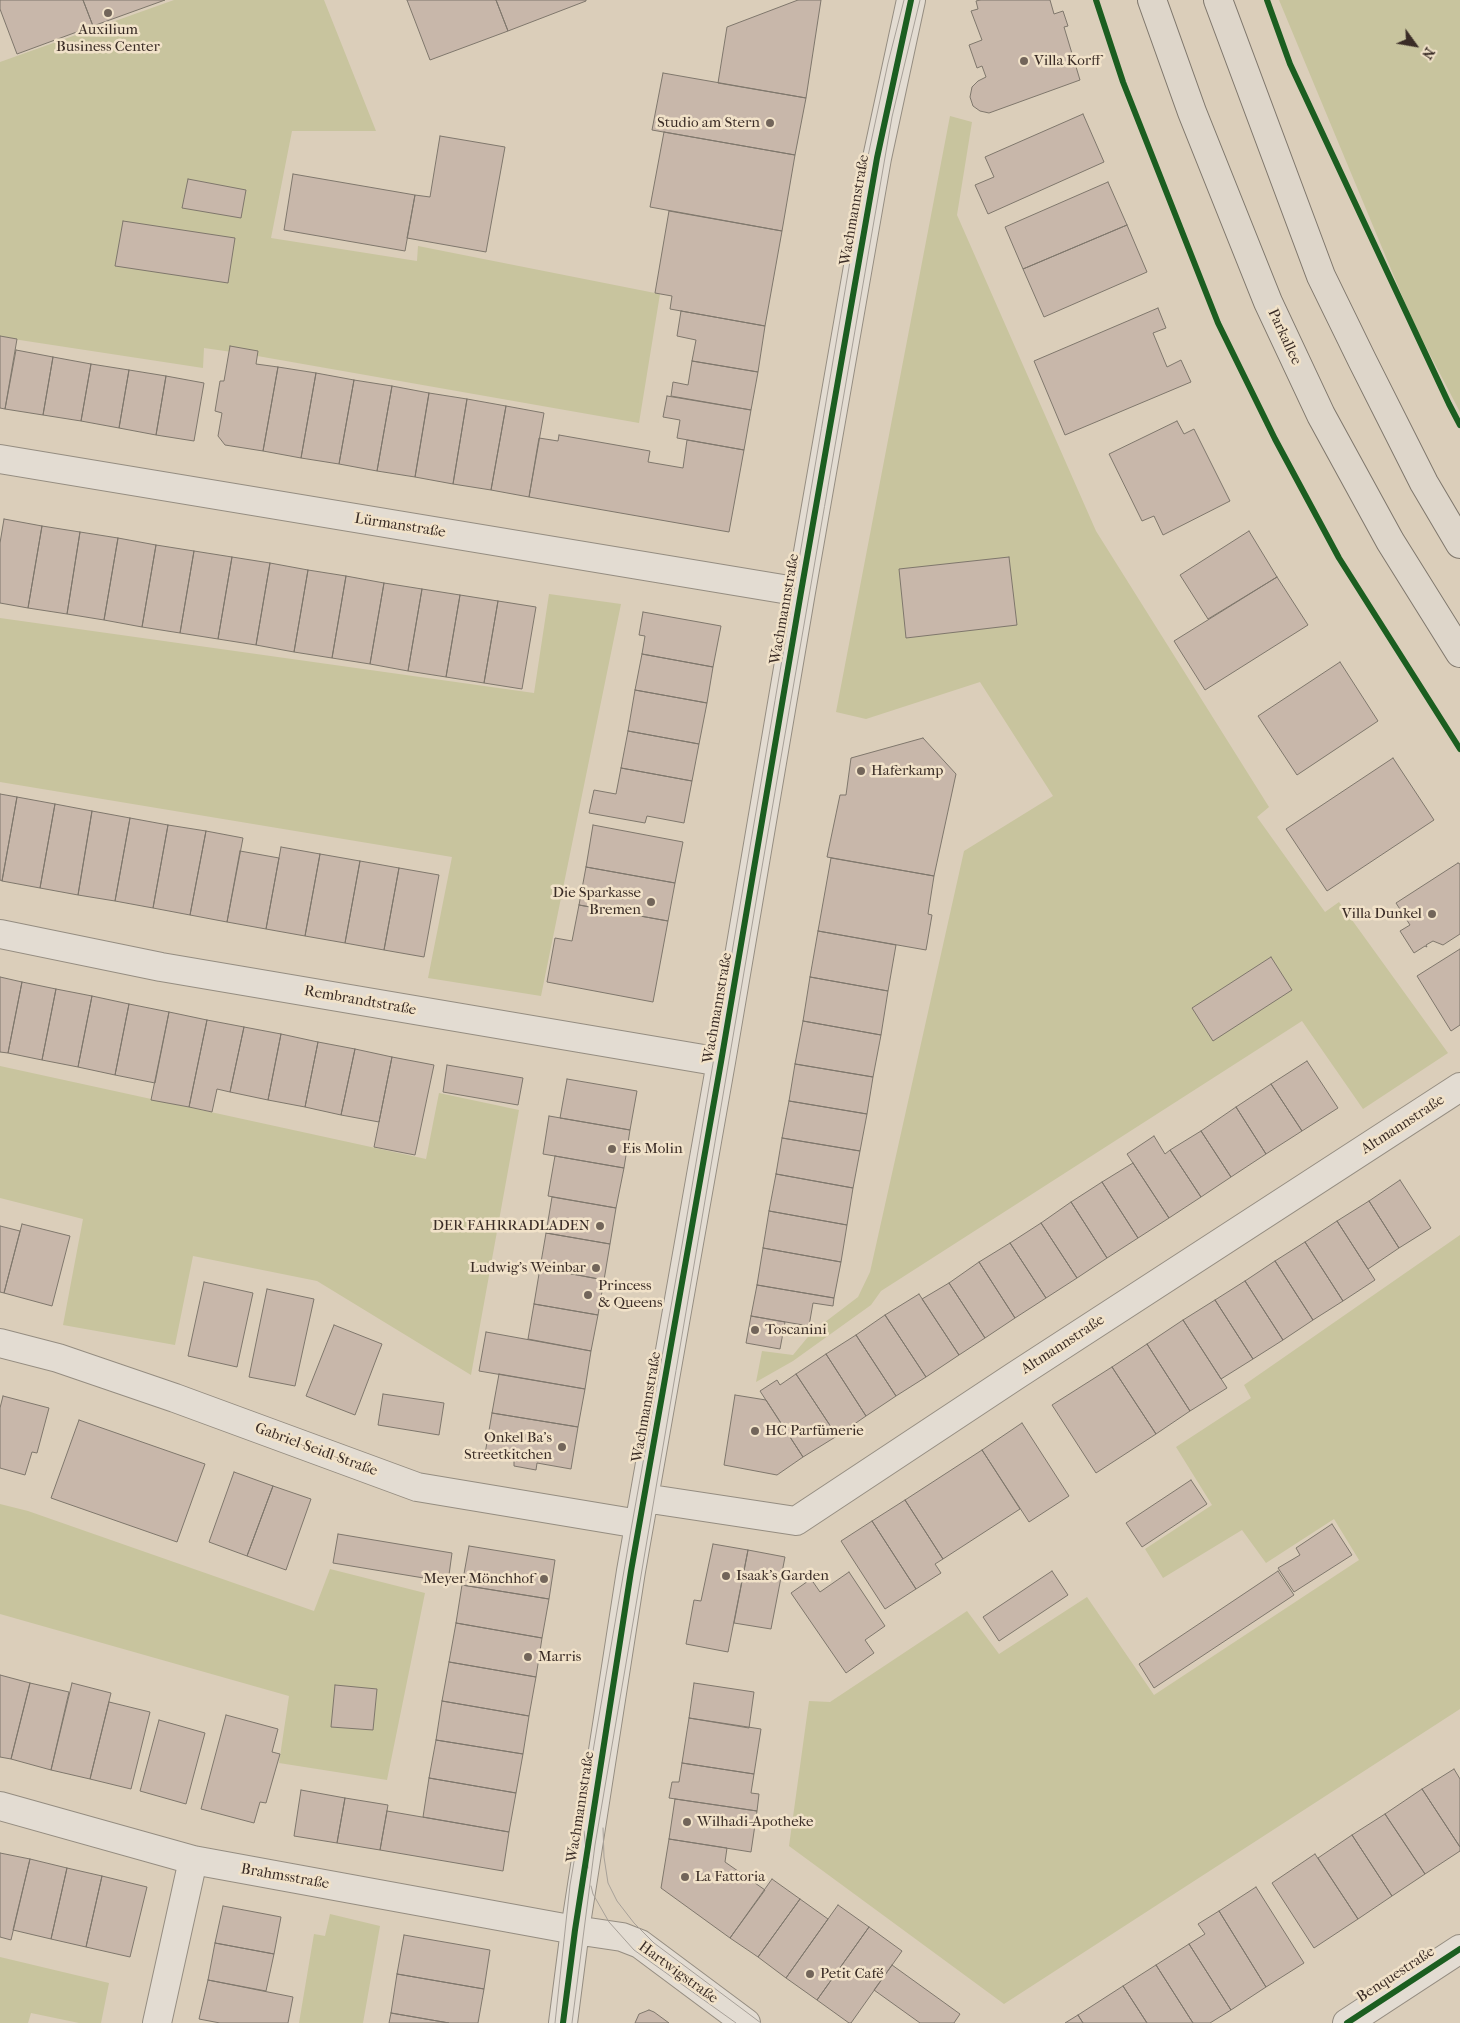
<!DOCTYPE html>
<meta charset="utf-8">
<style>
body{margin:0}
#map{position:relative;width:1460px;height:2023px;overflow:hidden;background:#dbceba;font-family:"IM FELL French Canon",serif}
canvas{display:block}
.north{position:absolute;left:1390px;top:20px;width:50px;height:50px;-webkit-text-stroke:4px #f1e2c9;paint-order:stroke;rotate:122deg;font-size:14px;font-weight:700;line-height:20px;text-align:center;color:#3a2c26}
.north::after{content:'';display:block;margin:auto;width:18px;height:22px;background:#3a2c26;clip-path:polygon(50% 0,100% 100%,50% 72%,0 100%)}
</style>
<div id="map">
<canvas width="1460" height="2023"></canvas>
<div class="north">N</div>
</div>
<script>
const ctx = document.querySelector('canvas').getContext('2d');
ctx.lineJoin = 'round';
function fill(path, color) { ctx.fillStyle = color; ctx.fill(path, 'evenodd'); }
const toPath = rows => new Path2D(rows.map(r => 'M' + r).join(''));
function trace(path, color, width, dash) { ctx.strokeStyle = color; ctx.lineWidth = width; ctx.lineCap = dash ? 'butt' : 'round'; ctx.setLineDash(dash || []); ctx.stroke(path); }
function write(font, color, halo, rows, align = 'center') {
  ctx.font = font + ' "IM FELL French Canon",serif'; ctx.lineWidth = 5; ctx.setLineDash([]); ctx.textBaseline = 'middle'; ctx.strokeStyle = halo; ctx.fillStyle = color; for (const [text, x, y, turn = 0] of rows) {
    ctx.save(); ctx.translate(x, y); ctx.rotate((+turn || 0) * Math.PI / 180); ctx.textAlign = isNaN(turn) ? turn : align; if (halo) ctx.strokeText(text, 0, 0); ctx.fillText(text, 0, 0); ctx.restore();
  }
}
const green = toPath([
 [174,0,324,0,376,131,292,131,271,238,417,261,418,246,660,294,639,423,246,354,204,348,203,368,0,337,0,62],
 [1279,0,1460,0,1460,412,1413,322],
 [950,116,972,122,957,215,1096,531,1269,807,1257,817,1325,912,1339,902,1448,1053,1363,1109,1302,1021,881,1291,871,1305,793,1361,756,1382,762,1351,793,1355,812,1332,858,1297,870,1272,964,851,1053,796,980,682,866,719,836,712],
 [549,594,621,604,541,996,428,978,452,857,0,782,0,618,534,693],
 [0,1066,426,1159,439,1093,519,1110,471,1375,317,1281,193,1256,175,1345,63,1325,83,1219,0,1198],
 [1460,1235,1460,1709,1004,2004,789,1846,809,1701,830,1702,967,1611,999,1654,1087,1597,1154,1695,1359,1560,1334,1519,1266,1563,1242,1530,1163,1578,1145,1549,1212,1505,1176,1447,1251,1398,1244,1385],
 [0,1504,28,1511,314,1611,330,1569,425,1593,387,1780,279,1763,289,1696,0,1614],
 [330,1914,380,1926,363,2023,299,2023,314,1934,325,1936],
 [0,1957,109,1983,101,2023,79,2023,31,2013,28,2023,0,2023]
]);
const building = toPath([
 [0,0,83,0,93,26,17,54,0,9,0,0],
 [83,0,165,0,93,26,83,0],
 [407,0,496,0,508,31,430,60,407,0],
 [496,0,586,0,586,1,508,31,496,0],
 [798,0,821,0,806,98,718,83,727,27,798,0],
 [980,0,1050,0,1054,14,1063,11,1068,26,1064,27,1080,80,989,113,980,111,973,106,970,97,972,87,978,81,986,77,982,66,977,68,969,45,982,40,971,11,978,9,976,1,980,0],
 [663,73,806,98,795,155,652,130,663,73],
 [1083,114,1104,162,988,214,975,185,994,177,985,157,1083,114],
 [664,132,795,155,782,231,650,207,664,132],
 [440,136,505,147,486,252,407,238,415,195,430,197,440,136],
 [293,174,415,195,405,251,284,230,293,174],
 [188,179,246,190,241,218,182,208,188,179],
 [1108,182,1127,225,1023,269,1005,227,1108,182],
 [669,211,782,231,765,326,670,309,672,296,655,293,669,211],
 [123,221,235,238,228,283,115,266,123,221],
 [1127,225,1147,272,1044,317,1023,269,1127,225],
 [1158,308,1166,328,1153,333,1167,367,1181,360,1191,382,1065,435,1034,361,1158,308],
 [681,311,765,326,758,372,692,361,696,340,677,336,681,311],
 [0,336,17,339,5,409,0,408,0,336],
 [230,346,258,351,256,364,278,367,263,451,225,445,218,436,222,413,215,411,220,381,224,381,230,346],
 [16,350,53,357,43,415,5,409,16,350],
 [53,357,91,364,81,421,43,415,53,357],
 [692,361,758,372,751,410,671,396,673,382,688,385,692,361],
 [91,364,129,370,119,428,81,421,91,364],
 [278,367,316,373,301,458,263,451,278,367],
 [129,370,166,376,156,435,119,428,129,370],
 [316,373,354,380,339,464,301,458,316,373],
 [166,376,204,383,194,441,156,435,166,376],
 [354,380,392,386,377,471,339,464,354,380],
 [392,386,429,393,415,477,377,471,392,386],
 [429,393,467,399,453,484,415,477,429,393],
 [667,396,751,410,744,450,677,438,680,420,663,417,667,396],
 [467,399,506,406,491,490,453,484,467,399],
 [506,406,544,413,529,497,491,490,506,406],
 [1177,421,1184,434,1194,429,1230,501,1163,535,1154,516,1142,521,1109,454,1177,421],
 [559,435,650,451,648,462,683,468,687,440,744,450,729,532,529,497,539,438,558,441,559,435],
 [4,519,42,526,28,608,0,603,0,543,4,519],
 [42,526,80,532,67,614,28,608,42,526],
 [1249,531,1277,577,1208,619,1180,575,1249,531],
 [80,532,118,538,104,620,67,614,80,532],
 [118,538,156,545,142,627,104,620,118,538],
 [156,545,194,551,180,633,142,627,156,545],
 [194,551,232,557,218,639,180,633,194,551],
 [232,557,270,563,256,645,218,639,232,557],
 [1009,557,1017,625,906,638,899,569,1009,557],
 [270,563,308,570,294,652,256,645,270,563],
 [308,570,346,576,332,658,294,652,308,570],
 [346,576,384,583,370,664,332,658,346,576],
 [1277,577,1308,625,1205,690,1174,641,1277,577],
 [384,583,422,589,408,671,370,664,384,583],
 [422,589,460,595,446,677,408,671,422,589],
 [460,595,498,601,484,683,446,677,460,595],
 [498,601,536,607,522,689,484,683,498,601],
 [643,612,721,626,713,667,642,654,645,636,639,635,643,612],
 [642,654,713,667,707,703,635,690,642,654],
 [1340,662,1378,721,1297,775,1258,716,1340,662],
 [635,690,707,703,699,744,628,731,635,690],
 [628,731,699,744,692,781,621,768,628,731],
 [923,738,956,774,934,876,827,857,840,795,846,795,851,758,923,738],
 [1393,758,1434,820,1327,891,1286,829,1393,758],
 [621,768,692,781,684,823,647,816,645,823,589,813,594,790,616,794,621,768],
 [0,794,17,797,2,881,0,880,0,794],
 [17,797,55,804,40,888,2,881,17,797],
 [55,804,92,811,78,895,40,888,55,804],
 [92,811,130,818,115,901,78,895,92,811],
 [130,818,168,825,153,908,115,901,130,818],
 [168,825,206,831,190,915,153,908,168,825],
 [593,825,683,842,675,883,586,867,593,825],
 [206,831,243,838,227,922,190,915,206,831],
 [281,847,320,854,305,936,266,929,281,847],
 [240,851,279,858,266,929,227,922,240,851],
 [320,854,360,861,345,943,305,936,320,854],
 [831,858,934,876,928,914,932,915,926,950,818,931,831,858],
 [360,861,399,868,384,950,345,943,360,861],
 [1458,863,1460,864,1460,934,1443,945,1433,941,1426,945,1427,947,1425,946,1414,953,1400,931,1410,925,1396,903,1458,863],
 [586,867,675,883,668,921,579,905,586,867],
 [399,868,439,875,424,957,384,950,399,868],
 [579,905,668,921,653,1002,547,982,555,938,572,941,579,905],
 [818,931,896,945,888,991,810,977,818,931],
 [1460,949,1460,1025,1451,1031,1417,976,1460,949],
 [1271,957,1292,990,1213,1041,1192,1008,1271,957],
 [0,977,22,982,8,1053,0,1052,0,977],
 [810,977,888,991,881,1035,803,1021,810,977],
 [22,982,56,989,42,1060,8,1053,22,982],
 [56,989,92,996,78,1067,42,1060,56,989],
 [92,996,129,1004,115,1075,78,1067,92,996],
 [129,1004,169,1012,155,1083,115,1075,129,1004],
 [169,1012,207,1020,189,1107,151,1100,169,1012],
 [207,1020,244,1027,230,1092,217,1089,212,1112,189,1107,207,1020],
 [803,1021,881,1035,873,1077,795,1064,803,1021],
 [244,1027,281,1034,268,1100,230,1092,244,1027],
 [281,1034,318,1042,305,1107,268,1100,281,1034],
 [318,1042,355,1049,341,1115,305,1107,318,1042],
 [355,1049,392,1057,379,1122,341,1115,355,1049],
 [392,1057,434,1065,415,1155,374,1147,392,1057],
 [1307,1061,1338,1108,1302,1131,1271,1084,1307,1061],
 [795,1064,873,1077,867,1114,789,1101,795,1064],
 [447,1065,523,1078,518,1105,443,1092,447,1065],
 [567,1079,637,1091,630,1130,560,1118,567,1079],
 [1271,1084,1302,1131,1266,1154,1236,1107,1271,1084],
 [789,1101,867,1114,860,1151,782,1138,789,1101],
 [1236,1107,1266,1154,1231,1177,1201,1131,1236,1107],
 [549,1116,630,1130,624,1168,543,1154,549,1116],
 [1201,1131,1231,1177,1201,1197,1170,1150,1201,1131],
 [1154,1136,1165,1154,1170,1150,1201,1197,1169,1218,1127,1154,1154,1136],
 [782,1138,860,1151,853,1188,776,1174,782,1138],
 [555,1156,624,1168,616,1208,548,1196,555,1156],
 [1133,1163,1169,1218,1138,1238,1102,1182,1133,1163],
 [776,1174,853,1188,847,1225,769,1211,776,1174],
 [1400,1180,1431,1228,1399,1248,1369,1201,1400,1180],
 [1102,1182,1138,1238,1107,1258,1071,1202,1102,1182],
 [552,1197,616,1208,610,1244,546,1233,552,1197],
 [1369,1201,1399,1248,1368,1269,1337,1221,1369,1201],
 [1071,1202,1107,1258,1077,1278,1041,1223,1071,1202],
 [769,1211,847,1225,841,1262,763,1248,769,1211],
 [1337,1221,1375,1280,1343,1301,1305,1242,1337,1221],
 [1041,1223,1077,1278,1046,1298,1010,1243,1041,1223],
 [22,1224,70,1236,52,1306,4,1293,22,1224],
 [0,1226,20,1231,4,1293,0,1292,0,1226],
 [546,1233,610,1244,604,1280,540,1268,546,1233],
 [1305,1242,1343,1301,1313,1320,1275,1261,1305,1242],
 [1010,1243,1046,1298,1015,1318,979,1262,1010,1243],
 [763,1248,841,1262,834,1298,757,1285,763,1248],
 [1275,1261,1313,1320,1283,1340,1245,1281,1275,1261],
 [979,1262,1015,1318,985,1338,949,1283,979,1262],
 [540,1268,604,1280,598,1315,534,1304,540,1268],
 [1245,1281,1283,1340,1253,1359,1215,1300,1245,1281],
 [204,1282,253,1293,237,1367,188,1356,204,1282],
 [949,1283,985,1338,959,1355,922,1299,949,1283],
 [757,1285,834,1298,833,1306,813,1303,809,1326,751,1316,757,1285],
 [267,1289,314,1299,295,1386,249,1377,267,1289],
 [919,1294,959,1355,926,1377,885,1315,919,1294],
 [1215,1300,1253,1359,1221,1379,1183,1320,1215,1300],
 [534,1304,598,1315,591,1351,528,1339,534,1304],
 [885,1315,926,1377,896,1396,856,1335,885,1315],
 [751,1316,785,1322,780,1349,746,1343,751,1316],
 [1183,1320,1227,1388,1190,1411,1147,1344,1183,1320],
 [334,1325,382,1344,355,1415,306,1396,334,1325],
 [486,1332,591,1351,585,1389,479,1371,486,1332],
 [856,1335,896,1396,866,1416,826,1354,856,1335],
 [1147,1344,1190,1411,1156,1434,1112,1367,1147,1344],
 [826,1354,866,1416,837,1436,796,1374,826,1354],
 [1112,1367,1156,1434,1096,1473,1052,1405,1112,1367],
 [499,1374,585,1389,578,1427,492,1413,499,1374],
 [796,1374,837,1436,803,1457,760,1391,777,1380,780,1385,796,1374],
 [383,1394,444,1403,439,1435,378,1425,383,1394],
 [735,1395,766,1400,803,1457,777,1475,724,1465,735,1395],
 [3,1396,49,1408,37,1453,32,1452,25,1475,0,1468,0,1408,3,1396],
 [492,1413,578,1427,571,1469,537,1463,536,1470,514,1466,514,1459,485,1454,492,1413],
 [79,1420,205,1464,177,1542,51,1498,79,1420],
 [1022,1423,1069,1496,1029,1522,982,1450,1022,1423],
 [982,1450,1020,1509,943,1559,905,1500,982,1450],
 [234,1472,273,1486,247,1556,209,1542,234,1472],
 [1191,1480,1207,1504,1142,1547,1126,1523,1191,1480],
 [273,1486,311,1499,286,1570,247,1556,273,1486],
 [905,1500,943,1559,935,1564,941,1573,916,1589,872,1521,905,1500],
 [872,1521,916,1589,885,1609,841,1541,872,1521],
 [1332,1524,1352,1555,1294,1592,1278,1568,1300,1555,1296,1548,1332,1524],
 [338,1534,452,1553,448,1582,333,1563,338,1534],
 [713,1544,748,1550,728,1652,686,1644,694,1600,701,1601,713,1544],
 [469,1546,555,1560,549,1599,462,1585,469,1546],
 [748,1550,785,1557,771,1629,734,1623,748,1550],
 [1052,1571,1068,1595,999,1641,983,1617,1052,1571],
 [1278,1571,1294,1595,1154,1688,1139,1664,1278,1571],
 [849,1572,885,1626,865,1640,874,1653,846,1673,791,1593,811,1579,820,1592,849,1572],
 [462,1585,549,1599,542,1638,456,1623,462,1585],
 [456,1623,542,1638,536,1677,449,1662,456,1623],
 [449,1662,536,1677,529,1716,442,1701,449,1662],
 [0,1675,30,1683,11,1759,0,1757,0,1675],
 [30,1683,69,1692,51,1770,11,1759,30,1683],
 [72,1683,111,1693,90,1779,51,1770,72,1683],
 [694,1683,754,1692,749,1728,689,1718,694,1683],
 [335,1685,377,1689,373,1730,331,1727,335,1685],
 [442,1701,529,1716,523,1754,436,1740,442,1701],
 [109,1702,150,1712,131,1789,90,1779,109,1702],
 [226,1715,278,1729,272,1752,280,1754,266,1803,260,1802,254,1823,201,1809,226,1715],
 [689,1718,761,1729,754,1774,682,1763,689,1718],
 [159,1720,205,1733,186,1804,140,1791,159,1720],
 [436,1740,523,1754,516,1793,429,1778,436,1740],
 [682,1763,754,1774,751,1793,759,1794,757,1811,669,1798,672,1782,679,1782,682,1763],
 [1454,1769,1460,1779,1460,1847,1422,1789,1454,1769],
 [429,1778,516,1793,509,1832,423,1817,429,1778],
 [1422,1789,1460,1847,1460,1851,1425,1874,1385,1814,1422,1789],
 [301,1790,345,1798,337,1843,294,1836,301,1790],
 [345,1798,388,1805,380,1850,337,1843,345,1798],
 [675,1799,757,1811,751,1852,669,1839,675,1799],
 [387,1811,509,1832,503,1871,380,1850,387,1811],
 [1385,1814,1425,1874,1392,1896,1352,1835,1385,1814],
 [1352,1835,1392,1896,1358,1919,1318,1858,1352,1835],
 [669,1839,727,1848,725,1862,765,1890,730,1938,661,1888,669,1839],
 [0,1853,30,1859,11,1940,0,1937,0,1853],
 [1315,1854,1358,1919,1314,1948,1272,1883,1315,1854],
 [30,1859,67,1868,51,1939,13,1930,30,1859],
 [67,1868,102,1876,86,1947,51,1939,67,1868],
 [102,1876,147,1887,130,1957,86,1947,102,1876],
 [772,1879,800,1899,758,1957,730,1938,772,1879],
 [1256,1887,1304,1963,1266,1987,1219,1911,1256,1887],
 [800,1899,828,1919,786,1978,758,1957,800,1899],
 [838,1905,869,1927,817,2000,786,1978,838,1905],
 [223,1906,281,1917,274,1954,215,1943,223,1906],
 [1219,1911,1266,1987,1231,2010,1189,1944,1205,1934,1198,1924,1219,1911],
 [869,1927,902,1951,851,2023,849,2023,817,2000,869,1927],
 [404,1935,490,1950,484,1989,397,1974,404,1935],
 [215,1943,274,1954,266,1991,208,1980,215,1943],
 [1189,1944,1231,2010,1210,2023,1193,2023,1156,1965,1189,1944],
 [892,1965,960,2014,954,2023,920,2023,874,1990,892,1965],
 [1156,1965,1193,2023,1147,2023,1123,1986,1156,1965],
 [397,1974,484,1989,478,2023,449,2023,391,2013,397,1974],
 [208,1980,293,1997,288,2023,220,2023,199,2019,208,1980],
 [1123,1986,1147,2023,1083,2023,1078,2015,1123,1986],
 [649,2010,654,2012,669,2023,635,2023,639,2014,649,2010],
 [391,2013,449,2023,389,2023,391,2013],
 [1078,2015,1083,2023,1065,2023,1078,2015]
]);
const street = toPath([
 [0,459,801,592],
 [0,934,161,967,721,1062],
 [0,1343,58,1358,175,1398,417,1487,639,1524],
 [644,1498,796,1521,1015,1376,1460,1087],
 [0,1806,193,1860,575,1930,622,1937,640,1944,746,2023],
 [157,2023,193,1860],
 [563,2023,575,1930,631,1571,721,1062,801,592,877,158,911,0],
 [1347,2023,1460,1949]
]);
const primary = toPath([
 [1152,0,1192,112,1268,302,1321,415,1390,541,1460,653],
 [1218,0,1321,276,1362,360,1424,483,1460,544]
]);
const tram = toPath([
 [603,1828,604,1857,608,1883,617,1901,634,1923,654,1943,761,2023],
 [584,1831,588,1868],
 [591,1886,593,1894,609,1922,634,1950,736,2023],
 [555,2023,570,1885,632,1524,682,1245,868,156,888,63,904,0],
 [572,2023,595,1845,757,896,892,117,920,0]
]);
const cycleway = toPath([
 [1096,0,1123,82,1218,323,1275,439,1339,558,1460,749],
 [1267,0,1290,64,1449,404,1460,425],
 [563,2023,575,1930,631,1571,721,1062,801,592,877,158,911,0],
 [1347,2023,1460,1949]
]);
const markers = [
 [108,13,5,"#72655a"],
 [1024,61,5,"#72655a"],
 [770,123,5,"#72655a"],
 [861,771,5,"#72655a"],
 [651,902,5,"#72655a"],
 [1432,914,5,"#72655a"],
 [612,1149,5,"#72655a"],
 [600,1226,5,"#72655a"],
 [596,1268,5,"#72655a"],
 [588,1295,5,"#72655a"],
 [755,1330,5,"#72655a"],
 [755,1431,5,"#72655a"],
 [562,1447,5,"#72655a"],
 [726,1576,5,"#72655a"],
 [544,1579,5,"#72655a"],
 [528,1657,5,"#72655a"],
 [687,1822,5,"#72655a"],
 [685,1877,5,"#72655a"],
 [810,1974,5,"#72655a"]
];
const poiNames = [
 ["Auxilium",108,30,"center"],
 ["Business Center",108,47,"center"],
 ["Villa Korff",1034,61],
 ["Studio am Stern",760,123,"right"],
 ["Haferkamp",871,771],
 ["Die Sparkasse",641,893,"right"],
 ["Bremen",641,910,"right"],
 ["Villa Dunkel",1422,914,"right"],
 ["Eis Molin",622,1149],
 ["DER FAHRRADLADEN",590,1226,"right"],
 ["Ludwig's Weinbar",586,1268,"right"],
 ["Princess",598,1286],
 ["& Queens",598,1303],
 ["Toscanini",765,1330],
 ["HC Parfümerie",765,1431],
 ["Onkel Ba's",552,1438,"right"],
 ["Streetkitchen",552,1455,"right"],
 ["Isaak's Garden",736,1576],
 ["Meyer Mönchhof",534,1579,"right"],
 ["Marris",538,1657],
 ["Wilhadi-Apotheke",697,1822],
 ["La Fattoria",695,1877],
 ["Petit Café",820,1974]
];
const streetNames = [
 ["Wachmannstraße",855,210,-80],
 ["Parkallee",1284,337,65],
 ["Lürmanstraße",400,526,9],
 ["Wachmannstraße",785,609,-80],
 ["Rembrandtstraße",360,1001,10],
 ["Wachmannstraße",718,1008,-80],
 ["Altmannstraße",1403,1125,-33],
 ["Altmannstraße",1063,1345,-33],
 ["Wachmannstraße",647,1407,-80],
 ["Gabriel-Seidl-Straße",316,1450,20],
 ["Wachmannstraße",581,1807,-81],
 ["Brahmsstraße",285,1877,10],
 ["Hartwigstraße",678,1973,36],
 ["Benquestraße",1396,1975,-33]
];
fill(green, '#c8c49e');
fill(building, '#c8b7aa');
trace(building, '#7f776c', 1);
trace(street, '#958d81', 30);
trace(primary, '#7f776c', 30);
trace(street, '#e3dcd2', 28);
trace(primary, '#ded6ca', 28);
trace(tram, '#a7a098', 1);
trace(cycleway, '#1b5e20', 6);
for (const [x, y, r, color] of markers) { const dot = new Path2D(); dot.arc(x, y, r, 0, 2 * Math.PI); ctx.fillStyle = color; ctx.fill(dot); trace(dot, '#f1e2c9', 2); }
write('15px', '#3a2c26', '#f1e2c9', poiNames, 'left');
write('15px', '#3a2c26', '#f1e2c9', streetNames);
</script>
